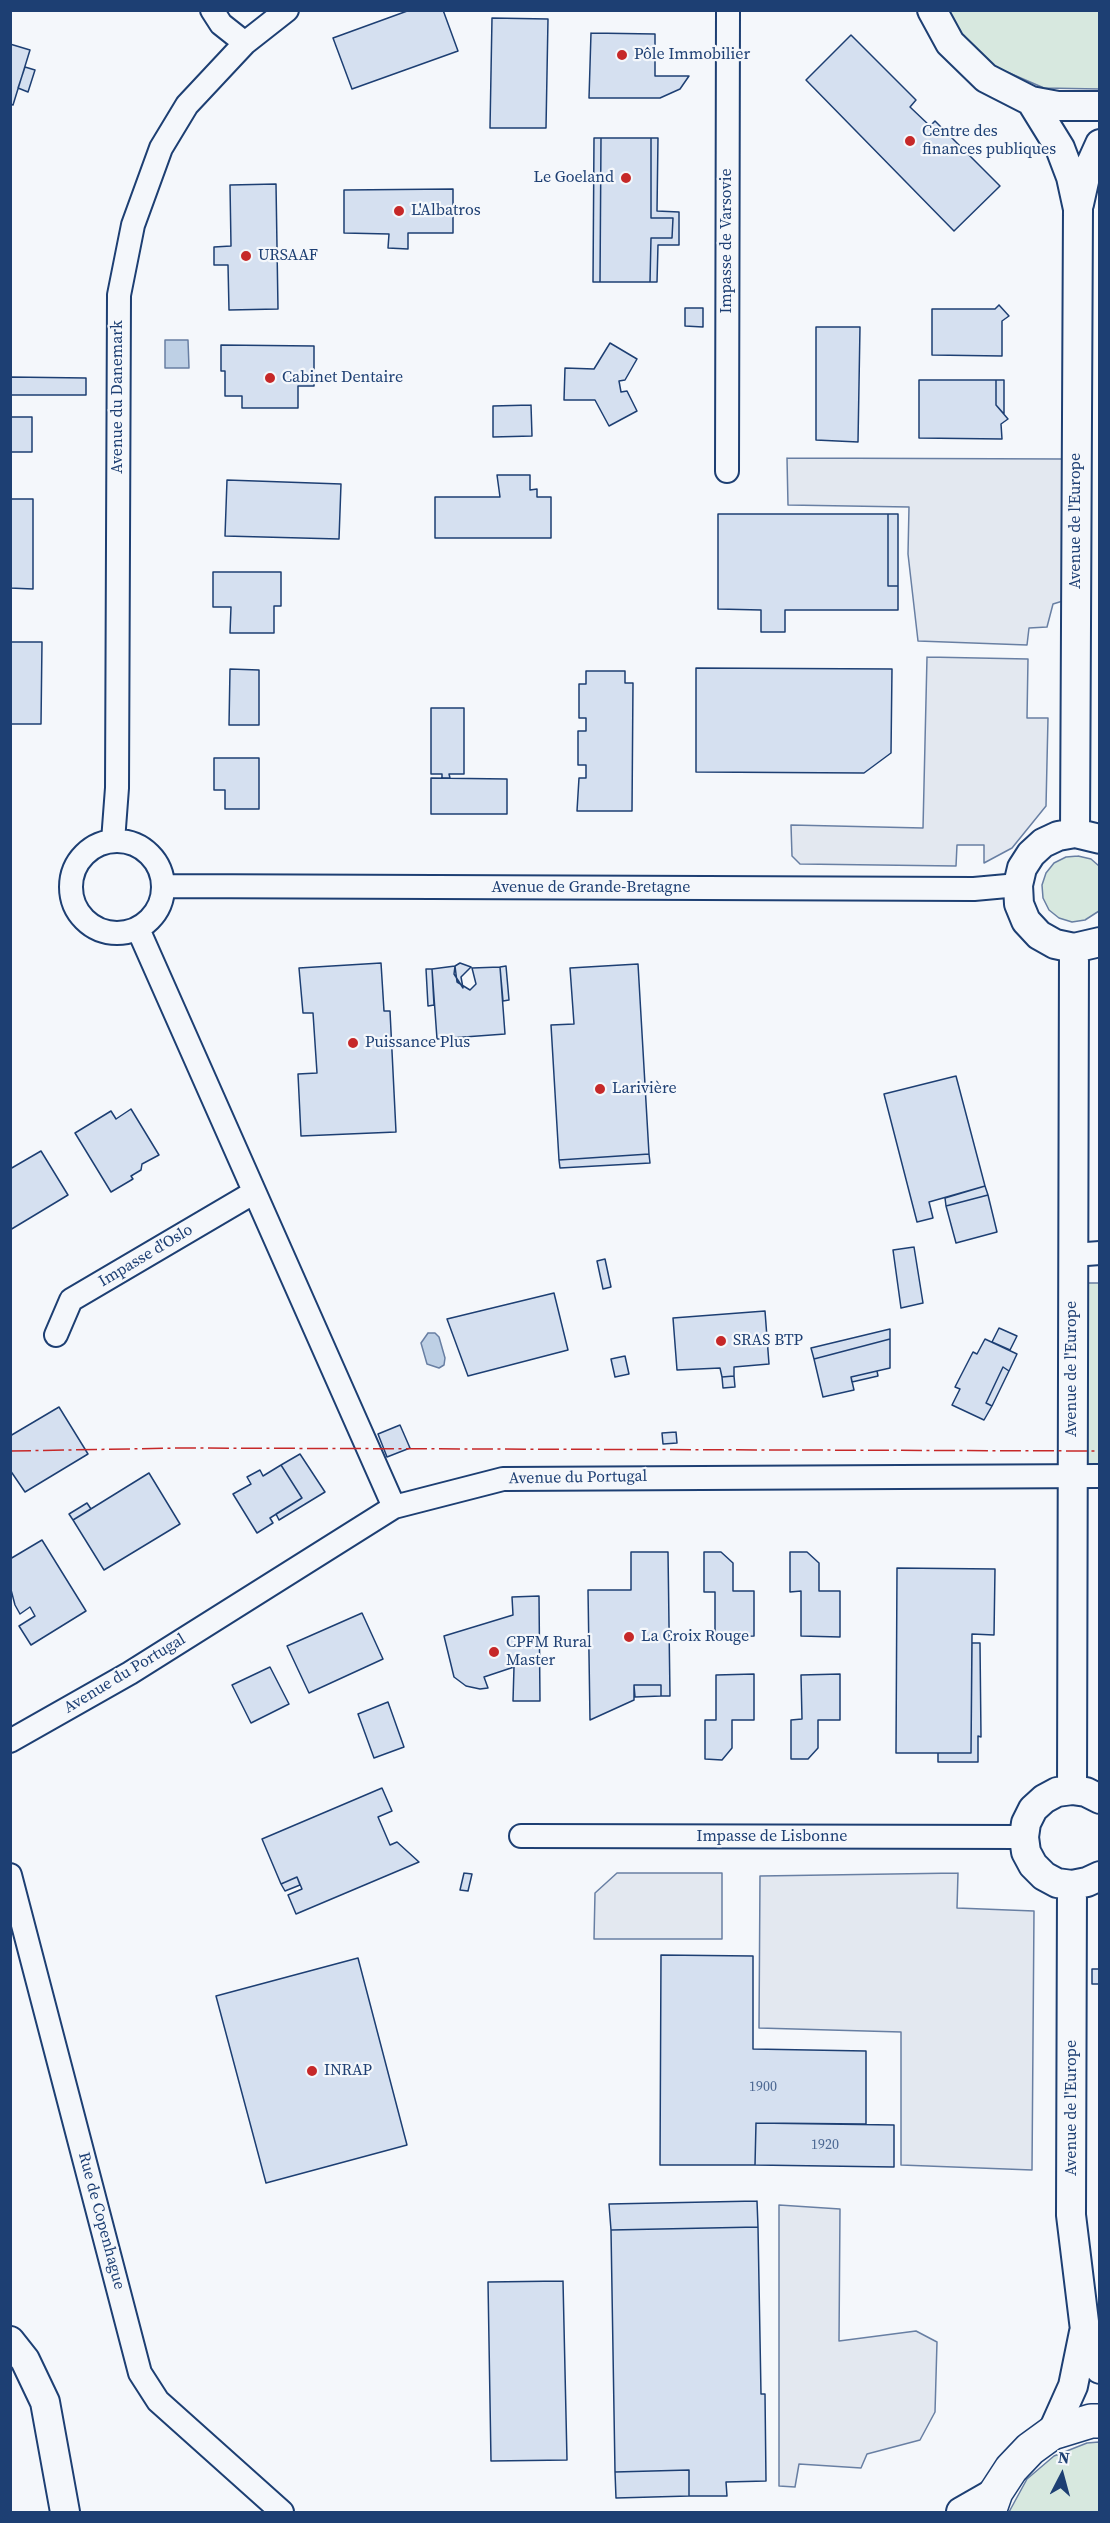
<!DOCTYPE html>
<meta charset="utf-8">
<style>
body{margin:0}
#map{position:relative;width:1110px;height:2523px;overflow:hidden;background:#f4f7fb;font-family:"Source Serif 4",serif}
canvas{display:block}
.frame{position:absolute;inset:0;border:12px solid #1d3f73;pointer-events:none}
.north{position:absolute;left:1032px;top:2445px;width:60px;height:60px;-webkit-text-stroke:4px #f4f7fb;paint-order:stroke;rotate:6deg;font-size:16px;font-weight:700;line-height:24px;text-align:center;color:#1d3f73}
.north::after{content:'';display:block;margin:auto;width:21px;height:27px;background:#1d3f73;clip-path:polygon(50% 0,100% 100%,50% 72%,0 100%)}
</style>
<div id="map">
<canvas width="1110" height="2523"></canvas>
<div class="frame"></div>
<div class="north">N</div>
</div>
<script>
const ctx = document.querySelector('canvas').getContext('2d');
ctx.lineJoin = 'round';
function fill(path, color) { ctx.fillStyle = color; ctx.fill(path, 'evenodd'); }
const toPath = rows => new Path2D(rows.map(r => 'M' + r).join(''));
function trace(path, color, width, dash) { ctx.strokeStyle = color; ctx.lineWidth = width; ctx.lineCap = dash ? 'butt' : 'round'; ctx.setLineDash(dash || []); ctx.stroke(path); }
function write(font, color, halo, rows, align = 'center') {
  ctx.font = font + ' "Source Serif 4",serif'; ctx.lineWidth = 4.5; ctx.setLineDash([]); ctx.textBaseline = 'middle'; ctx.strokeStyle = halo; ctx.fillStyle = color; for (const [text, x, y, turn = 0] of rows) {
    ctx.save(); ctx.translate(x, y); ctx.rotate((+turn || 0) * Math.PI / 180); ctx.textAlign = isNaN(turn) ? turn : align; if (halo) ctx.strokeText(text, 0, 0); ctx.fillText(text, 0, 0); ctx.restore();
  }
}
const green = toPath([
 [948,11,1099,11,1099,89,1044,88,993,66,953,25,948,11],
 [1078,856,1091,859,1099,866,1099,911,1085,920,1072,922,1059,918,1049,910,1043,898,1042,885,1046,873,1054,863,1066,857,1078,856],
 [1073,1283,1099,1283,1099,1476,1071,1476,1073,1283],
 [1099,2442,1099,2512,1009,2512,1027,2479,1054,2456,1087,2443,1099,2442]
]);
const parking = toPath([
 [787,458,1063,459,1066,600,1053,604,1047,627,1029,628,1027,645,918,641,908,554,909,507,788,505,787,458],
 [927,657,1028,659,1027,718,1048,718,1046,806,1012,848,984,863,984,845,957,845,956,866,800,864,792,856,791,825,923,828,927,657],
 [617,1873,722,1873,722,1939,594,1939,595,1893,617,1873],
 [958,1873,957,1908,1034,1911,1032,2170,901,2165,901,2032,759,2028,760,1876,958,1873],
 [779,2205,840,2209,839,2341,916,2331,937,2342,935,2412,920,2440,867,2454,861,2468,799,2464,795,2487,779,2486,779,2205]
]);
const water = toPath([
 [165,340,188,340,189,368,165,368,165,340],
 [428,1333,435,1333,439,1337,445,1358,444,1365,439,1368,427,1364,421,1343,428,1333]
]);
const building = toPath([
 [410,10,443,10,458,51,352,89,333,38,410,10],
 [492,18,548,19,546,128,490,128,492,18],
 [591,33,655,34,655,76,689,76,680,89,660,98,589,98,591,33],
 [851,35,916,100,910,107,930,126,935,121,1000,186,954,231,806,80,851,35],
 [10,44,30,50,13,105,10,104,10,44],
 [25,67,35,70,28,92,18,88,25,67],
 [594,138,601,138,600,282,593,282,594,138],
 [601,138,651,138,651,218,673,218,672,238,651,238,650,282,600,282,601,138],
 [651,138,658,138,657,211,679,212,679,245,658,245,657,282,650,282,651,238,672,238,673,218,651,218,651,138],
 [276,184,278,309,229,310,228,265,214,265,214,247,231,246,230,185,276,184],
 [453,189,453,233,408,233,408,249,388,248,389,234,344,233,344,190,453,189],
 [999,305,1009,316,1002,321,1002,356,932,355,932,309,995,309,999,305],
 [685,308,703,308,703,327,685,326,685,308],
 [816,327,860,327,858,442,816,440,816,327],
 [610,343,637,359,625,380,619,381,621,392,627,391,637,411,609,426,595,400,564,400,565,368,594,369,610,343],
 [221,345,314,346,314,386,298,386,298,408,242,408,242,396,225,396,225,371,221,371,221,345],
 [10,377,86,378,86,395,10,395,10,377],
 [919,380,996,380,996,405,1008,419,1001,424,1002,439,919,438,919,380],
 [996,380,1004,380,1004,414,996,405,996,380],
 [531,405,532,436,493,437,493,406,531,405],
 [10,417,32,417,32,452,10,452,10,417],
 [497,475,530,475,530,490,537,489,537,497,551,497,551,538,435,538,435,497,500,497,497,475],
 [227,480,341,484,339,539,225,536,227,480],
 [10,499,33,499,33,589,10,588,10,499],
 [718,514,888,514,888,586,898,586,898,610,785,610,785,632,761,632,761,610,718,609,718,514],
 [888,514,898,514,898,586,888,586,888,514],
 [213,572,281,572,281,606,274,606,274,633,230,633,231,607,213,607,213,572],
 [10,642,42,642,41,724,10,724,10,642],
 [696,668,892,669,891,753,864,773,696,772,696,668],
 [230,669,259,670,259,725,229,725,230,669],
 [586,671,625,671,625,683,633,683,632,811,577,811,579,778,586,778,586,765,578,765,578,731,586,731,586,718,579,718,579,684,586,684,586,671],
 [431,708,464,708,464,774,449,774,450,778,442,778,442,774,431,774,431,708],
 [214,758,259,758,259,809,225,809,225,790,214,790,214,758],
 [431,778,507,779,507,814,431,814,431,778],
 [381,963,384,1011,390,1011,396,1132,301,1136,298,1074,317,1073,313,1013,303,1013,299,968,381,963],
 [460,963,471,967,461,977,463,988,454,974,455,966,460,963],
 [638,964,649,1154,559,1160,551,1025,574,1024,570,968,638,964],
 [455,966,457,982,470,990,476,984,472,968,500,967,505,1034,437,1039,432,969,455,966],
 [506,966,509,1000,503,1001,500,967,506,966],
 [426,969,432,969,434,1005,428,1006,426,969],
 [956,1076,985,1186,929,1202,933,1218,917,1222,884,1094,956,1076],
 [131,1109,159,1155,142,1164,141,1170,131,1176,133,1179,111,1192,75,1133,111,1111,116,1119,131,1109],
 [41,1151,68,1195,10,1230,10,1169,41,1151],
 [649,1154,650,1163,560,1168,559,1160,649,1154],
 [985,1186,988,1195,946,1206,945,1198,985,1186],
 [988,1195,997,1232,956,1243,946,1206,988,1195],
 [914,1247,923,1303,901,1308,893,1250,914,1247],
 [605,1259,611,1287,603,1289,597,1261,605,1259],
 [554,1293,568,1350,468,1376,447,1319,554,1293],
 [765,1311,769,1364,734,1367,734,1376,722,1377,720,1368,677,1370,673,1318,765,1311],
 [999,1328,1017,1336,1010,1350,992,1342,999,1328],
 [890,1329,890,1339,814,1359,811,1348,890,1329],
 [890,1339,890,1368,851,1377,854,1390,823,1397,814,1359,890,1339],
 [985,1339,1017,1354,1009,1371,1003,1367,986,1403,992,1406,984,1420,952,1405,960,1389,955,1387,973,1352,977,1354,985,1339],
 [625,1356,629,1374,615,1377,611,1359,625,1356],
 [1003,1367,1009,1371,992,1406,986,1403,1003,1367],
 [877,1371,878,1376,852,1382,851,1377,877,1371],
 [734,1376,735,1387,723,1388,722,1377,734,1376],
 [59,1407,88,1454,25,1492,10,1470,10,1436,59,1407],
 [400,1425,410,1448,387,1457,378,1434,400,1425],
 [676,1432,677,1443,663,1444,662,1433,676,1432],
 [300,1454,325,1492,279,1520,276,1514,302,1498,281,1465,300,1454],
 [281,1465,302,1498,270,1518,273,1523,257,1533,233,1494,251,1484,247,1477,260,1470,263,1476,281,1465],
 [149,1473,180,1524,104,1570,73,1520,149,1473],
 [87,1503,91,1509,73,1520,69,1514,87,1503],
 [42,1540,86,1611,31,1645,19,1626,35,1616,30,1607,20,1614,15,1605,10,1586,10,1559,42,1540],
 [631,1552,668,1552,670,1696,661,1696,661,1685,634,1685,634,1700,590,1720,588,1590,631,1590,631,1552],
 [704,1552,721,1552,733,1563,733,1591,754,1591,754,1636,715,1637,715,1592,704,1592,704,1552],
 [790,1552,807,1552,819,1563,819,1591,840,1591,840,1637,801,1636,801,1591,790,1592,790,1552],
 [897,1568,995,1569,994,1635,972,1634,971,1753,896,1753,897,1568],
 [539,1596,540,1701,513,1701,514,1667,484,1677,488,1688,480,1689,466,1686,454,1677,444,1636,513,1615,512,1597,539,1596],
 [362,1613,383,1659,309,1693,287,1646,362,1613],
 [972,1643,980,1643,981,1737,978,1736,978,1762,938,1762,938,1753,971,1753,972,1643],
 [270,1667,289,1704,251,1723,232,1685,270,1667],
 [754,1674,754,1720,732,1720,732,1748,722,1760,705,1759,705,1720,716,1720,716,1675,754,1674],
 [840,1674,840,1720,818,1720,818,1748,808,1759,791,1759,791,1720,802,1719,801,1675,840,1674],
 [634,1685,661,1685,661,1696,635,1697,634,1685],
 [388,1702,404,1747,374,1758,358,1714,388,1702],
 [382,1788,392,1811,378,1817,390,1845,397,1842,419,1862,296,1914,288,1895,302,1889,297,1877,281,1884,262,1839,382,1788],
 [464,1873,472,1874,468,1891,460,1890,464,1873],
 [297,1877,300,1885,285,1891,281,1884,297,1877],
 [661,1955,753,1956,753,2049,866,2051,866,2124,756,2123,755,2165,660,2165,661,1955],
 [358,1958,407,2145,266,2183,216,1996,358,1958],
 [1092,1969,1100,1969,1100,1984,1092,1984,1092,1969],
 [756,2123,894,2125,894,2167,755,2165,756,2123],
 [757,2201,758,2227,611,2230,609,2204,757,2201],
 [758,2227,761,2394,765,2394,766,2481,726,2482,727,2496,689,2496,689,2470,615,2472,611,2230,758,2227],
 [563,2281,567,2460,491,2461,488,2282,563,2281],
 [689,2470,689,2496,616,2498,615,2472,689,2470]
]);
const minor = toPath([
 [212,10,221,24,245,43],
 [727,471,728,10],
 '71 887a46 46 0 1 1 92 0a46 46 0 1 1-92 0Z',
 [113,841,117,788,119,295,133,225,161,148,187,105,245,43,287,10],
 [164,886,974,889,1018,885],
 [138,929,394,1507],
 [1073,1255,1100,1253],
 [56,1335,71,1300,253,1193],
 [10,1741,130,1673,394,1507,503,1479,1100,1476],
 [521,1836,1024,1837],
 [10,1875,140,2373,158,2401,282,2512]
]);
const tertiary = toPath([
 [932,10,950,43,986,78,1031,101,1058,106,1100,106],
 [1031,101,1060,148,1071,177,1078,209,1075,833],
 [1079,204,1085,177,1100,144],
 [1100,839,1075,833,1058,836,1043,843,1031,854,1022,868,1018,885,1019,904,1026,921,1039,935,1055,944,1074,948,1100,942],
 [1072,1790,1074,948],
 [1100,1799,1086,1792,1072,1790,1057,1792,1044,1799,1033,1809,1026,1823,1024,1837,1026,1852,1033,1865,1044,1876,1057,1883,1072,1885,1087,1882,1100,1876],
 [1072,1885,1071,2215,1085,2330,1100,2369],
 [10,2341,25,2360,45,2402,65,2512],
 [1052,2433,1073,2386,1084,2332],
 [961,2512,996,2492]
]);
const primary = toPath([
 [989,2512,996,2492,1011,2469,1030,2449,1052,2433,1091,2421,1100,2421]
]);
const power = toPath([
 [10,1451,180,1448,1100,1451]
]);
const markers = [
 [622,55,6,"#c62828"],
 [910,141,6,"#c62828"],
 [626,178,6,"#c62828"],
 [399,211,6,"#c62828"],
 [246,256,6,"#c62828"],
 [270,378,6,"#c62828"],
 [353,1043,6,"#c62828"],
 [600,1089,6,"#c62828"],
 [721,1341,6,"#c62828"],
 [629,1637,6,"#c62828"],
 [494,1652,6,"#c62828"],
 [312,2071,6,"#c62828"]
];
const numberNames = [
 ["1900",763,2087],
 ["1920",825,2145]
];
const poiNames = [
 ["Pôle Immobilier",634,55],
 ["Centre des",922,132],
 ["finances publiques",922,150],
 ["Le Goeland",614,178,"right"],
 ["L'Albatros",411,211],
 ["URSAAF",258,256],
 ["Cabinet Dentaire",282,378],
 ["Puissance Plus",365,1043],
 ["Larivière",612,1089],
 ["SRAS BTP",733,1341],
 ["La Croix Rouge",641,1637],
 ["CPFM Rural",506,1643],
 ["Master",506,1661],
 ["INRAP",324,2071]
];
const streetNames = [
 ["Impasse de Varsovie",727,241,-90],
 ["Avenue du Danemark",118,397,-90],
 ["Avenue de l'Europe",1076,521,-90],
 ["Avenue de Grande-Bretagne",591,888],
 ["Impasse d'Oslo",146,1256,-31],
 ["Avenue de l'Europe",1072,1369,-90],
 ["Avenue du Portugal",578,1478,-1],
 ["Avenue du Portugal",125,1674,-31],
 ["Impasse de Lisbonne",772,1837],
 ["Avenue de l'Europe",1072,2108,-90],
 ["Rue de Copenhague",101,2221,75]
];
fill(green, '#d7e8df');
trace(green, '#687fa3', 1.5);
fill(parking, '#e3e8f0');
trace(parking, '#687fa3', 1.5);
fill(water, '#bed0e5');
trace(water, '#687fa3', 1.5);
fill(building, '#d5e0f0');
trace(building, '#1d3f73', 1.5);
trace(minor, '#1d3f73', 26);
trace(tertiary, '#1d3f73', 32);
trace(primary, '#1d3f73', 36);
trace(minor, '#f4f7fb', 22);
trace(tertiary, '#f4f7fb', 28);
trace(primary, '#f4f7fb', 33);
trace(power, '#c62828', 1.5, [21, 4.5, 3, 4.5]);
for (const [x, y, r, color] of markers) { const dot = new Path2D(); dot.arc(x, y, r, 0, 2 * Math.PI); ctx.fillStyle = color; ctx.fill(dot); trace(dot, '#f4f7fb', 2); }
write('14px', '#4b6792', null, numberNames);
write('16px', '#1d3f73', '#f4f7fb', poiNames, 'left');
write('16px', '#1d3f73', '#f4f7fb', streetNames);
</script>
